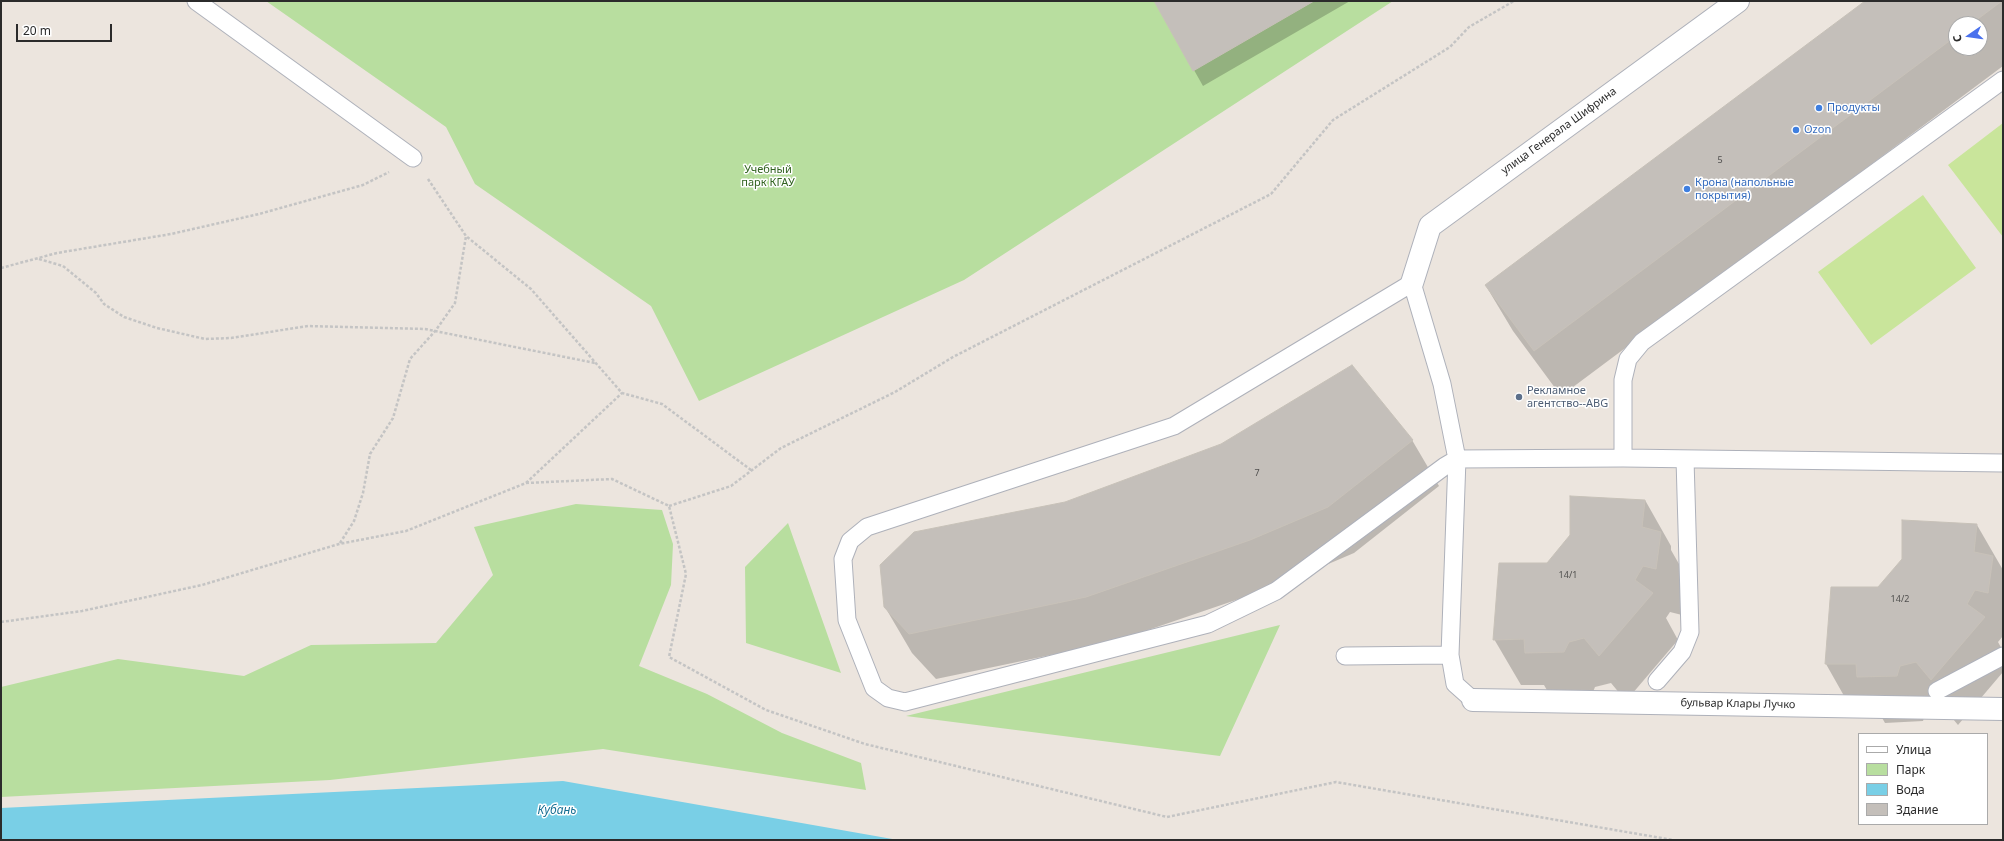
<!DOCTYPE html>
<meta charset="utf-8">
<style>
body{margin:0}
#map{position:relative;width:2004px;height:841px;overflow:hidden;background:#ece5de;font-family:"Noto Sans",sans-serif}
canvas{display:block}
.frame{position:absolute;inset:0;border:2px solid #2b2b2b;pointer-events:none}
.legend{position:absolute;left:1858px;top:733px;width:130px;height:92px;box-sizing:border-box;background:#fff;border:1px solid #aaa;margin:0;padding:5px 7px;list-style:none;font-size:12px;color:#2b2b2b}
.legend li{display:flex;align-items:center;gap:8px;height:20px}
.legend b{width:20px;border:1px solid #aaa}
.north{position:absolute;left:1948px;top:16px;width:40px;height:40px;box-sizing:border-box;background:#fff;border:1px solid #aaa;border-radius:50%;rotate:257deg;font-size:11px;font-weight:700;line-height:16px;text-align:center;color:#2b2b2b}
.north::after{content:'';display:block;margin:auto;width:14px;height:18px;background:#4a71ed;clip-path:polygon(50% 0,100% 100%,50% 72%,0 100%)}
.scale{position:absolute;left:16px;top:24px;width:96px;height:18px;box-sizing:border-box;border:2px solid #2b2b2b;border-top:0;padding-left:5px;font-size:12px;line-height:14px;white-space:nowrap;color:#2b2b2b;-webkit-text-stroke:3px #fff;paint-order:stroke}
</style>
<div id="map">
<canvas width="2004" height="841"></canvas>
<div class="frame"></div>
<ul class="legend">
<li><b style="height:5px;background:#fff"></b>Улица</li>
<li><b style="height:11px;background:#b8de9f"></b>Парк</li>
<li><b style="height:11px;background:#79cfe6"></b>Вода</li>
<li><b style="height:11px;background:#c4bfba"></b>Здание</li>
</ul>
<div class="north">С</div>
<div class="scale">20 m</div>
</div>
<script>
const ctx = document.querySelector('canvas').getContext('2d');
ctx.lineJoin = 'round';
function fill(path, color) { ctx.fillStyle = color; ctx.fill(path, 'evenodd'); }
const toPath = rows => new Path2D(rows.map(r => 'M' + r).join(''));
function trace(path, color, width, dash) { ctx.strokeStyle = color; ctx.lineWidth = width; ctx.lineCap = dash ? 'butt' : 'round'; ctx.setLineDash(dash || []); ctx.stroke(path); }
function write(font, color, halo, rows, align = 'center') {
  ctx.font = font + ' "Noto Sans",sans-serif'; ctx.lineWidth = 3; ctx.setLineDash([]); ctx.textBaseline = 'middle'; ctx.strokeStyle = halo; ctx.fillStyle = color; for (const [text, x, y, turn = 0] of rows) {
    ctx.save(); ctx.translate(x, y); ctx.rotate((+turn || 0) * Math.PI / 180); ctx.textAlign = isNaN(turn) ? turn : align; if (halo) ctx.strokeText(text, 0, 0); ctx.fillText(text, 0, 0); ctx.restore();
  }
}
const green = toPath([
 [266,1,1393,1,964,280,699,401,651,306,475,184,446,127],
 [576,504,662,510,673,544,671,585,639,666,707,694,782,733,861,763,866,790,603,749,330,780,1,797,1,687,118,659,244,676,311,645,436,643,493,575,474,527],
 [788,523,841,673,746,643,745,567],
 [1280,625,1220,756,906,716]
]);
const pitch = toPath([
 [2003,123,2003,237,1948,165],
 [1923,195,1976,268,1871,345,1818,272]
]);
const water = toPath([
 [563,781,898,840,1,840,1,808]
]);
const shadow = toPath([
 [1155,1,1350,1,1203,86],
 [1867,1,2003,1,2003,66,1561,396,1513,331,1486,286],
 [1956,24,1980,24,1980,48,1956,48],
 [1412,440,1439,486,1354,553,1277,586,1113,642,936,679,912,653,885,607],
 [1645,500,1671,546,1671,550,1687,578,1682,615,1670,612,1666,618,1678,640,1626,701,1611,683,1595,687,1591,697,1552,699,1544,685,1521,685,1494,639,1547,564],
 [1977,525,2003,570,2003,636,1998,642,2003,651,2003,672,1958,725,1943,707,1926,712,1923,721,1885,723,1877,709,1852,710,1826,664,1879,588]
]);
const building = toPath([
 [1154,1,1314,1,1193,71,1154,1],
 [1865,1,2002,1,1971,24,1956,24,1956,36,1534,351,1485,285,1865,1],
 [1352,365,1413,440,1328,507,1250,540,1086,597,909,634,884,607,880,565,914,532,1065,502,1221,444,1352,365],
 [1570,496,1645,500,1642,527,1661,532,1656,569,1643,566,1635,580,1653,593,1599,656,1584,638,1569,642,1564,652,1525,653,1524,639,1493,640,1499,563,1547,563,1570,535,1570,496],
 [1902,520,1977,524,1974,552,1993,556,1988,593,1975,590,1967,604,1985,617,1931,680,1916,662,1900,666,1897,676,1857,677,1856,664,1825,664,1831,587,1878,587,1902,559,1902,520]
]);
const path = toPath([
 [428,179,466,236,531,289,622,393,662,404,751,470],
 [39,259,63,266,96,293,104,304,124,317,157,328,205,339,231,338,308,326,425,329,595,363],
 [1,268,57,253,171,234,259,214,363,185,389,172],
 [526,483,622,393],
 [669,506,731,486,781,448,895,392,953,357,1271,194,1333,120,1450,47,1469,27,1514,1],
 [340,543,354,521,363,493,370,454,393,418,410,359,436,330,455,303,466,236],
 [1,622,82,611,202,585,339,544,406,531,526,483,612,479,669,506,686,574,669,657,766,710,865,744,1167,817,1336,782,1673,840]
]);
const service = toPath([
 [196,1,413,158],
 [1623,458,1623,380,1628,359,1642,342,2003,80],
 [1345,656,1450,655],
 [1657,681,1682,652,1690,632,1685,459],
 [1937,691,2003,656],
 [1473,700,1455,684,1450,655,1457,459,1442,384,1412,283,1174,426,867,527,850,541,843,559,847,620,874,688,888,698,905,702,1208,624,1276,591,1445,466,1457,459,1623,458,2003,463]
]);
const minor = toPath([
 [1412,283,1430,226,1738,1],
 [1473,700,2003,709]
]);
const markers = [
 [1819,108,4,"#3f7fe0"],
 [1796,130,4,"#3f7fe0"],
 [1687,189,4,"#3f7fe0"],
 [1519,397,4,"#5c6f8a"]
];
const numberNames = [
 ["5",1720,160],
 ["7",1257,473],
 ["14/1",1568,575],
 ["14/2",1900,599]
];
const shopNames = [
 ["Продукты",1827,108],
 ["Ozon",1804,130],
 ["Крона (напольные",1695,183],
 ["покрытия)",1695,196]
];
const streetNames = [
 ["улица Генерала Шифрина",1559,131,-36],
 ["бульвар Клары Лучко",1738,704,1]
];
const parkNames = [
 ["Учебный",768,170],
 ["парк КГАУ",768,183]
];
const serviceNames = [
 ["Рекламное",1527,391],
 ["агентство--ABG",1527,404]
];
const waterNames = [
 ["Кубань",557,811]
];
fill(green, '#b8de9f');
fill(pitch, '#c9e59b');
fill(water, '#79cfe6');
fill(shadow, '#0003');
fill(building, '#c4bfba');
trace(building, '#c7c1b8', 1);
trace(service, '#aeb1ba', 19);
trace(minor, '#aeb1ba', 24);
trace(path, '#c4c4c4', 2.5, [3, 2]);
trace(service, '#fff', 17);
trace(minor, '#fff', 22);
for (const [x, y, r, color] of markers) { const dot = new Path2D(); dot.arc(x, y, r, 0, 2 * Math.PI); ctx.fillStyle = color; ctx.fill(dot); trace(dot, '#fff', 1.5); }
write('9px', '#51504f', null, numberNames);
write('11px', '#366cbe', '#fff', shopNames, 'left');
write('11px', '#2b2b2b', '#fff', streetNames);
write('11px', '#31631f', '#fff', parkNames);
write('11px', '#4e5e75', '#fff', serviceNames, 'left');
write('italic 12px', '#176f93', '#fff', waterNames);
</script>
